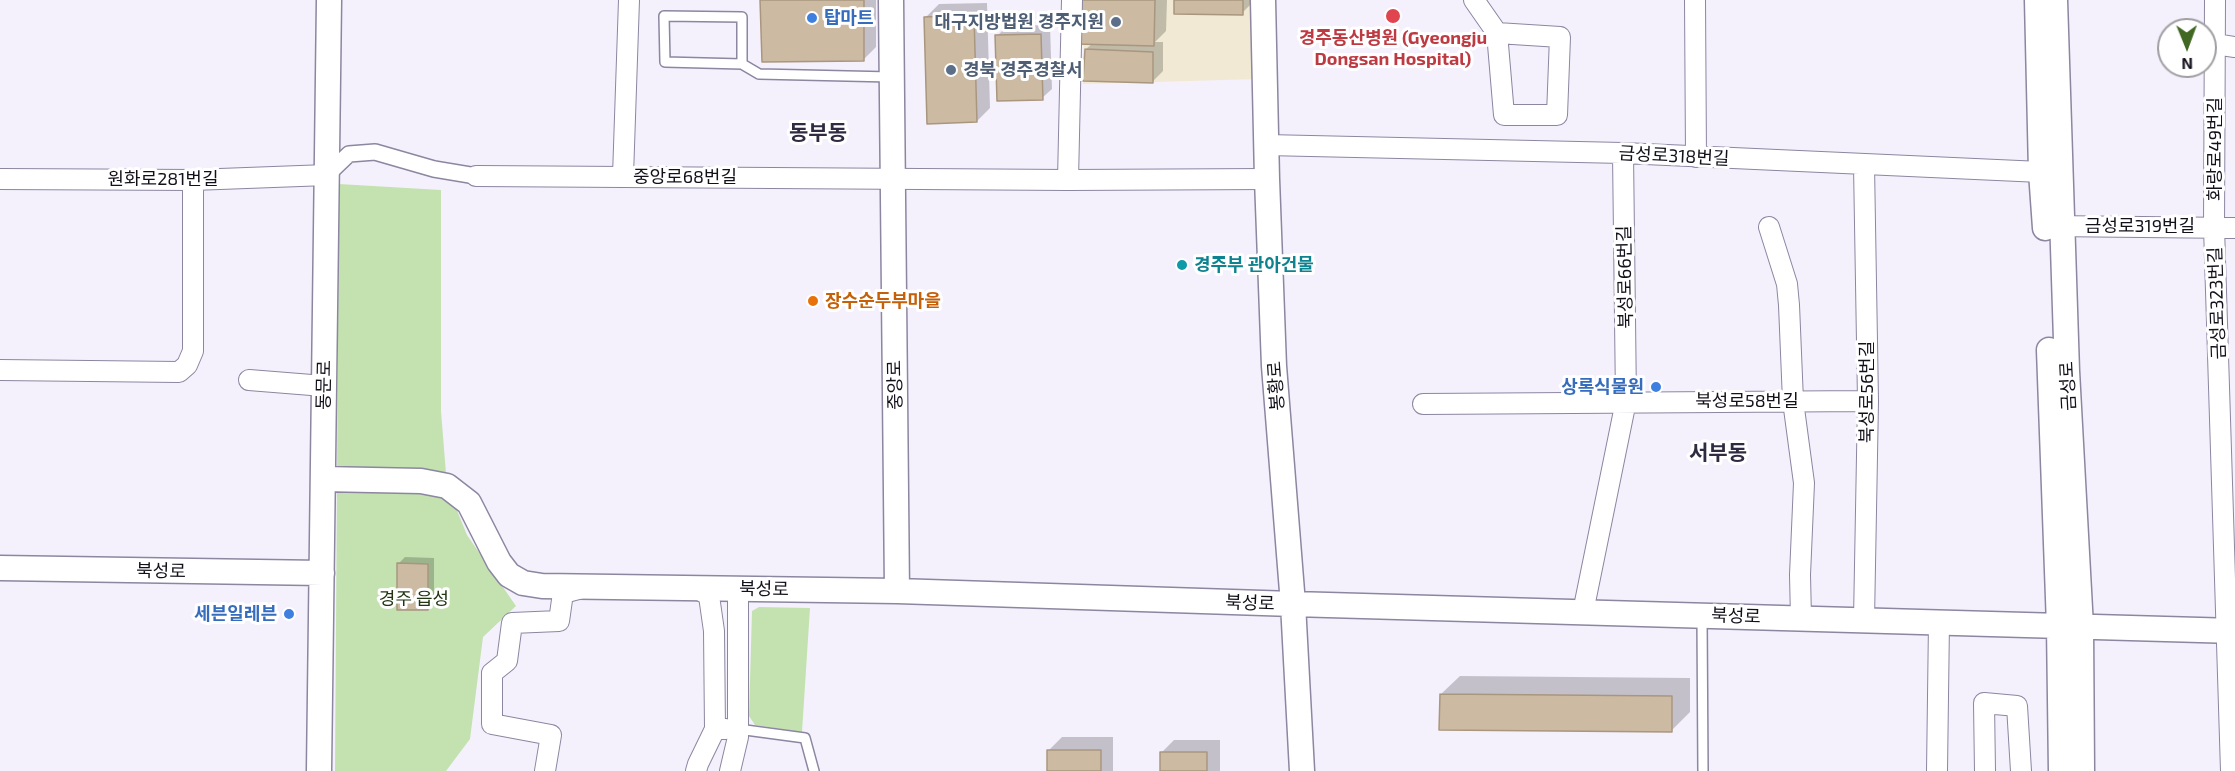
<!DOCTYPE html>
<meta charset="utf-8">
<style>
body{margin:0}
#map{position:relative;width:2235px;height:771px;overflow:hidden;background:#f4f1fd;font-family:"Exo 2",sans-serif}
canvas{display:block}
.north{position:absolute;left:2157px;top:18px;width:60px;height:60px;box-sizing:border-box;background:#fff;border:2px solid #a19fa3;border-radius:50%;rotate:179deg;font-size:16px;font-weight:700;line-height:24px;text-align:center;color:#13101a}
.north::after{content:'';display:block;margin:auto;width:21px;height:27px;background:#406823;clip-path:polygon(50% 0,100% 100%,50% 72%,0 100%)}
</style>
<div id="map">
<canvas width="2235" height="771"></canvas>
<div class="north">N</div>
</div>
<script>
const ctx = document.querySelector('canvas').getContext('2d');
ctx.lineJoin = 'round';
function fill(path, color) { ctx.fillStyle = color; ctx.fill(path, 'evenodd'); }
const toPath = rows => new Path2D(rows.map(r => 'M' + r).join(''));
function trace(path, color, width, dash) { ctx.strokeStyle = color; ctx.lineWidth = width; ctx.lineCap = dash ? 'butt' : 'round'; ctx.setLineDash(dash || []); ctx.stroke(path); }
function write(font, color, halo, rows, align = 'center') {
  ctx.font = font + ' "Exo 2","Noto Sans KR",sans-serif'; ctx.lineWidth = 6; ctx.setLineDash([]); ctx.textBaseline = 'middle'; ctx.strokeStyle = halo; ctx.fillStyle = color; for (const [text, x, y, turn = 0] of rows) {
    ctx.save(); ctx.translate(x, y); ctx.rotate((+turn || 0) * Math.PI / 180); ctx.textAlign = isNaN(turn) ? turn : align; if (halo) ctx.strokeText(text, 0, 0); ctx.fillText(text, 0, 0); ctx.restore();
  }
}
const commercial = toPath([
 [1084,0,1259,0,1259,79,1083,84]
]);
const green = toPath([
 [339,184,441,190,441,411,447,486,467,535,516,606,483,637,470,739,446,771,335,771],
 [759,607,810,608,802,732,755,725,749,716,752,611]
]);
const shadow = toPath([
 [762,0,876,0,876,47,863,60],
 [1079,0,1167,0,1166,31,1155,42,1163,42,1163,71,1153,81,1086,49,1093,43],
 [1176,0,1255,0,1242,13],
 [987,3,990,108,977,121,926,17,939,4],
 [1050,25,1052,89,1042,98,997,36,1007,26],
 [405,557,434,558,434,602,427,608,399,563],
 [1460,676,1690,678,1690,712,1671,731,1441,694],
 [1062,737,1113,737,1113,771,1049,771,1049,750],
 [1174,740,1220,740,1220,771,1161,771,1161,753]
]);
const building = toPath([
 [760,0,864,0,864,61,762,62,760,0],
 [1078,0,1155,0,1154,46,1076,44,1078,0],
 [1174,0,1243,0,1243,15,1174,14,1174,0],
 [974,15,977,122,927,124,924,17,974,15],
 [1041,34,1043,100,997,101,995,35,1041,34],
 [1085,49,1153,52,1153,83,1083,81,1085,49],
 [397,563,428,564,428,610,397,610,397,563],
 [1440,694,1672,696,1672,732,1439,730,1440,694],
 [1047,750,1101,750,1101,771,1047,771,1047,750],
 [1160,752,1207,752,1207,771,1160,771,1160,752]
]);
const service = toPath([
 [742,64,665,62,664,16,742,17,742,64,759,74,891,77],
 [1702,617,1703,771],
 [738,729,805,738,814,771]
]);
const pedestrian = toPath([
 [327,175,349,154,375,152,434,169,476,176]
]);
const minor = toPath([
 [1474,0,1497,33,1504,115,1557,115,1560,37,1497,33],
 [1695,0,1696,157],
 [2215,0,2214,227,2231,771],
 [2215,44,2235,47],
 [1266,145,1623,153,2041,172,2047,184],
 [1864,165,1868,401,1864,620],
 [476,176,1068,180,1267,179],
 [623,176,629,0],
 [0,179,193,180,327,175],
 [1068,180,1072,0],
 [2049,226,2235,228],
 [1769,227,1787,284,1789,305,1793,401,1804,483,1800,575,1801,618],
 [0,370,179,372,187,365,193,351,193,180],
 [249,380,324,386],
 [1423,404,1868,401],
 [697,588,709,596,714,631,715,729],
 [1583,612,1626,401,1623,153],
 [545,771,551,735,492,724,492,673,507,661,512,623,559,621,563,593,582,588],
 [696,771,698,764,715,729,726,729],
 [730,771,738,737,738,589],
 [1937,771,1939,622],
 [1985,771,1984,703,2017,706,2021,771]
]);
const tertiary = toPath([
 [891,0,897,591],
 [1263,0,1267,179,1274,366,1293,604,1302,771],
 [2037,0,2041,172,2045,228],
 [2055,0,2067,371,2081,627,2082,771],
 [2049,350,2059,626,2061,771],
 [323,479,421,481,447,486,469,503,499,562,509,575,523,583,542,586,897,591,1293,604,2235,631],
 [0,568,322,573],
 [319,771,329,0]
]);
const markers = [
 [1393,16,8,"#e0444e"],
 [812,18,6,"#3f7fe0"],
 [1116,22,6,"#5c6f8a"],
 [951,70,6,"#5c6f8a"],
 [1182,265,6,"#0f9aa8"],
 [813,301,6,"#e8710a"],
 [1656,387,6,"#3f7fe0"],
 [289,614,6,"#3f7fe0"]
];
const shopNames = [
 ["탑마트",824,18,"left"],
 ["상록식물원",1644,387],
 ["세븐일레븐",277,614]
];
const serviceNames = [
 ["대구지방법원 경주지원",1104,22],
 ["경북 경주경찰서",963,70,"left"]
];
const healthNames = [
 ["경주동산병원 (Gyeongju",1393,38],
 ["Dongsan Hospital)",1393,59]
];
const streetNames = [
 ["화랑로49번길",2215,149,-90],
 ["금성로318번길",1674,156,3],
 ["중앙로68번길",685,177],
 ["원화로281번길",163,179],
 ["금성로319번길",2140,226],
 ["북성로66번길",1625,277,-91],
 ["금성로323번길",2217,303,-92],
 ["동문로",324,385,-89],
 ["중앙로",895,385,-91],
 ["봉황로",1276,386,-94],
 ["금성로",2068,386,-93],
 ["북성로56번길",1867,392,-90],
 ["북성로58번길",1747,401],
 ["북성로",161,571,1],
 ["북성로",764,589,1],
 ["북성로",1250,603,2],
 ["북성로",1736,616,2]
];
const cultureNames = [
 ["경주부 관아건물",1194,265]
];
const foodNames = [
 ["장수순두부마을",825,301]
];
const parkNames = [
 ["경주 읍성",414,599]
];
const quarterNames = [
 ["동부동",818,133],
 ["서부동",1718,453]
];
fill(commercial, '#f1e9d3');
fill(green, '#c3e2b0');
fill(shadow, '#0003');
fill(building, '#cdbaa2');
trace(building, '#a9967f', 1.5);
trace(service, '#8c86a0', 12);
trace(pedestrian, '#8c86a0', 18);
trace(minor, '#8c86a0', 22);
trace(tertiary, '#8c86a0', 27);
trace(service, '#fff', 9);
trace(pedestrian, '#fff', 15);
trace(minor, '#fff', 20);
trace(tertiary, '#fff', 24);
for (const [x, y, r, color] of markers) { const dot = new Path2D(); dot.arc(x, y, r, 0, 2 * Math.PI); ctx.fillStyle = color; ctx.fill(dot); trace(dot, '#fff', 2); }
write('bold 18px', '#366cbe', '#fff', shopNames, 'right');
write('bold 18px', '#4e5e75', '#fff', serviceNames, 'right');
write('bold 18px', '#be3a42', '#fff', healthNames);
write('18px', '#13101a', '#fff', streetNames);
write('bold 18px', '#0d838f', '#fff', cultureNames, 'left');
write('bold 18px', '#c56008', '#fff', foodNames, 'left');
write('18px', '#213513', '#fff', parkNames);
write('bold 21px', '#312b41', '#fff', quarterNames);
</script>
